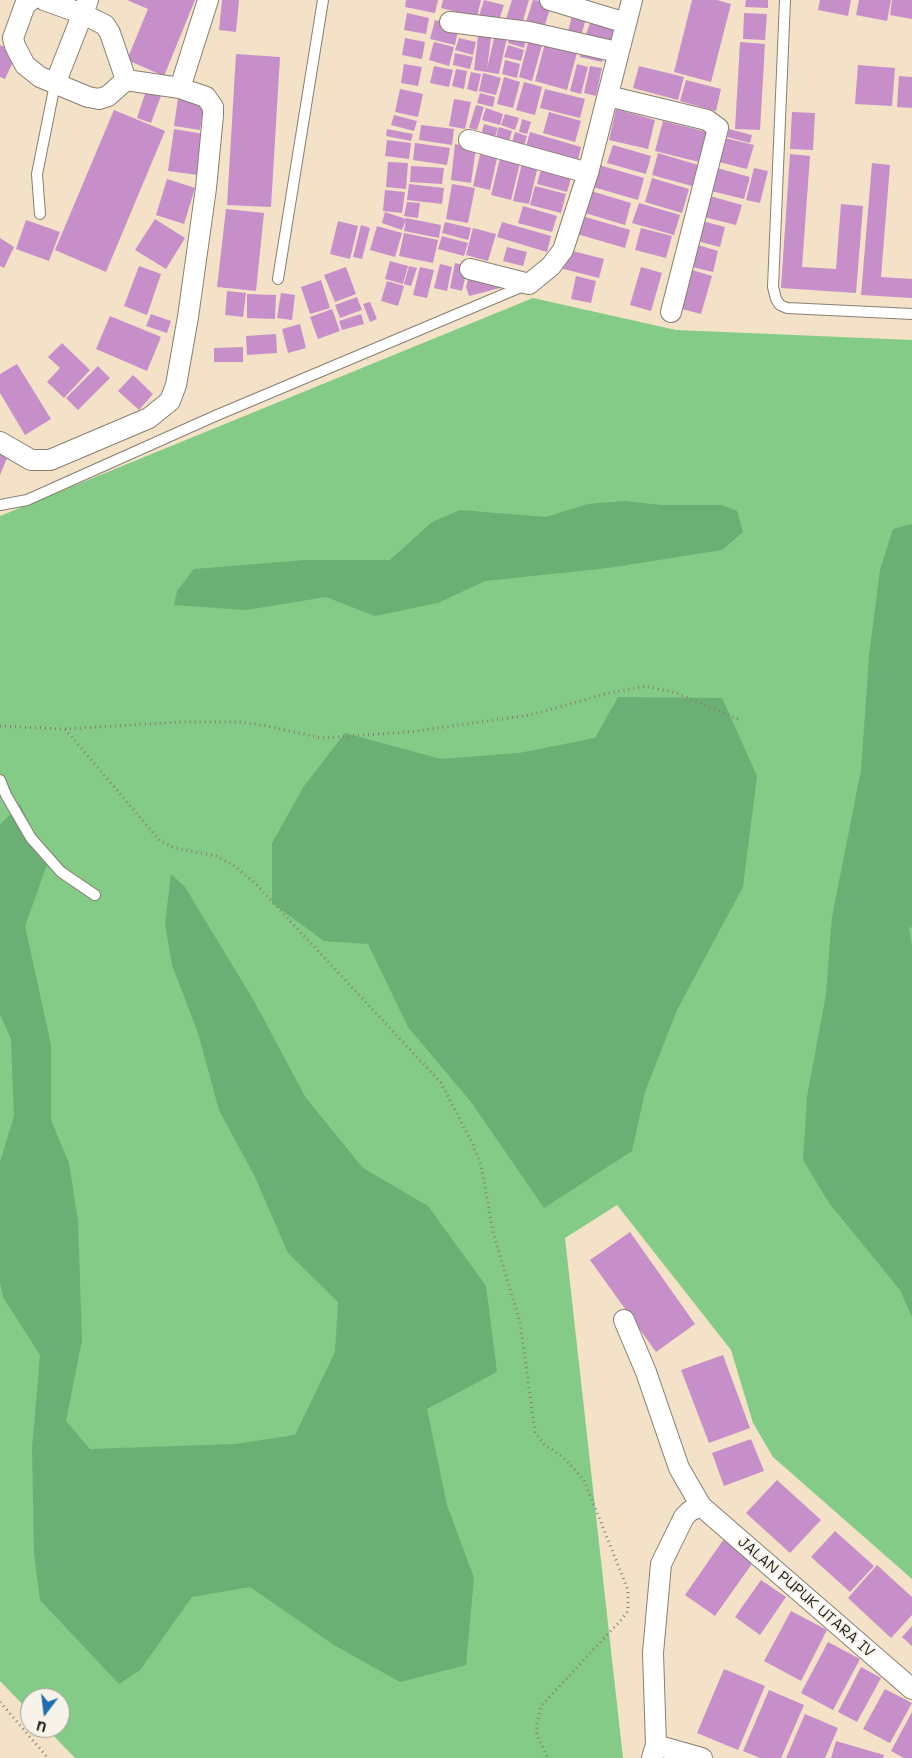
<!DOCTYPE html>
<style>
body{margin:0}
#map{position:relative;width:912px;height:1758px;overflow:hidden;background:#f3e2c8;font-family:Mali,sans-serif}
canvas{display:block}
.north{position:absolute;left:20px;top:1688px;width:50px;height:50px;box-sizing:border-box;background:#f7f3e8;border:1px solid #9f9d96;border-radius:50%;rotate:195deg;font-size:14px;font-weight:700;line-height:20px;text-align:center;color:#1c1c1c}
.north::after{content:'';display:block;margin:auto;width:18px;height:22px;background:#1f6fb2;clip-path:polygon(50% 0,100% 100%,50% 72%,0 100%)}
</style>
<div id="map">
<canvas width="912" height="1758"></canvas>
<div class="north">U</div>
</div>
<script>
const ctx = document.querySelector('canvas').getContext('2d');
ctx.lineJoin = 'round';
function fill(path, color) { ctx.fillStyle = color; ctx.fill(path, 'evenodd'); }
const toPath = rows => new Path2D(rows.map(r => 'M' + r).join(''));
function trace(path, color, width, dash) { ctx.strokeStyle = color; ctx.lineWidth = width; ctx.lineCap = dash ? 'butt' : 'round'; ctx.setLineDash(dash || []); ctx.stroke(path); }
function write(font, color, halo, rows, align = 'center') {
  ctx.font = font + ' Mali,sans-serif'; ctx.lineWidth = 4; ctx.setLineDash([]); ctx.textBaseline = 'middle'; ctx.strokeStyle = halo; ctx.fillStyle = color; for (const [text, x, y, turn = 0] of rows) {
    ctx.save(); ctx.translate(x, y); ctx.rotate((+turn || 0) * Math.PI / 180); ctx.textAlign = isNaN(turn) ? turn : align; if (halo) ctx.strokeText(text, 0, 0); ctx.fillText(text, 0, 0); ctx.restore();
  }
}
const green = toPath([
 [533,298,676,330,912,340,912,1579,773,1457,753,1423,731,1350,617,1205,565,1238,623,1758,75,1758,46,1728,60,1728,60,1698,30,1698,30,1712,0,1681,0,516]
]);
const forest = toPath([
 [625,501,661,505,722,505,737,511,743,532,722,550,608,568,485,581,438,603,375,616,326,597,246,610,174,605,177,591,194,569,306,560,390,560,432,522,460,510,546,517,588,504],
 [912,524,912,927,909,928,912,945,912,1317,900,1290,829,1203,803,1160,807,1097,826,994,832,917,861,770,869,656,880,570,893,529],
 [618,697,722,698,757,776,743,887,677,1010,645,1092,632,1151,544,1208,471,1102,408,1027,368,944,324,941,272,903,272,843,304,786,345,733,441,759,519,753,595,738],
 [20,804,48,862,25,926,51,1045,51,1120,69,1163,78,1221,82,1340,66,1421,90,1449,235,1444,295,1435,335,1352,338,1302,288,1253,255,1177,219,1110,198,1033,172,965,165,924,171,874,185,887,254,1001,306,1098,363,1168,428,1206,486,1286,497,1372,427,1409,447,1505,474,1578,466,1665,400,1682,334,1645,250,1587,192,1597,140,1670,119,1684,40,1600,34,1553,32,1449,40,1355,3,1297,0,1283,0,1162,14,1116,11,1039,0,1014,0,825]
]);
const building = toPath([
 [127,0,195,0,164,76,127,60,148,9],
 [222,0,239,0,236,32,219,30],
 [406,0,438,0,435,13,405,7],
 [443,0,481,0,477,17,441,8],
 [484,0,504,5,498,23,479,16],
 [512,0,529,0,522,24,506,19],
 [533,0,552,2,544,28,526,22],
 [692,0,717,0,731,4,711,82,674,72],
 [746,0,768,0,768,8,745,7],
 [820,0,851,0,848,16,818,10],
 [859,0,891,0,887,21,856,15],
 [892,0,912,0,912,19,890,15],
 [573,11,587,15,581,36,568,32],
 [407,13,429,18,426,34,404,30],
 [744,13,767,14,765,40,743,39],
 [593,15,616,23,609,45,585,37],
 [435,20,459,26,455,45,430,39],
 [479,28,492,30,487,69,496,30,508,33,499,74,474,70],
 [511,31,527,35,524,48,508,43],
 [530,35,544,38,532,81,519,77],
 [547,36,579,45,567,90,535,81],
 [405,38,425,42,422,59,402,55],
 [459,38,476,42,473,55,455,50],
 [434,42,454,47,449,66,429,60],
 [740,42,765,44,760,130,735,129],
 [0,45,17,53,5,79,0,77],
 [508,45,524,50,521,61,504,57],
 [583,45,605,50,602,62,580,57],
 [455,53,473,57,470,69,453,65],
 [236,54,280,57,271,207,227,205],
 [505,60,520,64,517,78,502,74],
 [404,64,422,67,418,86,401,83],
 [577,64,588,67,581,94,570,91],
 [858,65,895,68,892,106,855,104],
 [434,66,453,70,449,87,430,83],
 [590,66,602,68,596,96,584,93],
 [639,66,684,77,678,100,633,88],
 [456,69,467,71,464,89,452,86],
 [471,72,481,74,477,92,467,89],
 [483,73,501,78,496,95,479,91],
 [899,76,912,77,912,108,897,107],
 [504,77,520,82,513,108,497,104],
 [686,80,721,89,716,111,680,101],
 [524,82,542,87,535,115,516,110],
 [147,88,162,93,151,123,137,118],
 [400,89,423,94,418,117,395,112],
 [545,89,585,99,580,118,540,108],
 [480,93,495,97,493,107,477,103],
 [178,98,204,102,200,130,174,126],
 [454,99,471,102,465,129,449,126],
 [476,105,484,107,477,130,469,128],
 [486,108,503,114,500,125,482,120],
 [616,109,655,120,648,149,609,140],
 [114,110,165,131,106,272,55,250],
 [549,112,581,121,575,142,543,133],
 [792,112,815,113,813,150,790,149],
 [505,114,519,118,515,130,501,125],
 [394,115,417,121,414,131,391,125],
 [522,119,531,122,527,134,519,132],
 [663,121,707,132,699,162,655,151],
 [484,124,498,128,494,140,481,136],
 [421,125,454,129,452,145,419,140],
 [499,127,512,131,508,145,495,141],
 [174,129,204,134,198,175,168,171],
 [387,129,413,134,411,141,386,136],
 [729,129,752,135,750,143,727,137],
 [515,132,527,136,523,149,511,146],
 [530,132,581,147,577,164,525,150],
 [725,138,754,145,747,169,719,162],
 [387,140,411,143,409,159,385,156],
 [415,143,450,148,447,165,413,160],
 [455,144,476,148,471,183,451,180],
 [613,145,651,156,646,174,607,163],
 [481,150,498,154,490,190,473,186],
 [658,153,698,165,692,186,652,175],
 [501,154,521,159,511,200,491,195],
 [790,154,810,156,802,267,836,269,841,204,863,206,856,293,781,288],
 [523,159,539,162,529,204,513,201],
 [388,162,408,163,406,189,386,187],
 [872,163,890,165,881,277,912,279,912,298,861,295],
 [599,165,644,178,638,200,593,187],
 [411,166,444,168,442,184,410,182],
 [542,166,572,175,567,192,537,184],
 [717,168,750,177,744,199,711,191],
 [754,168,768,171,760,203,746,200],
 [652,178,689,189,682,213,645,202],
 [167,179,195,188,184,224,156,215],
 [409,184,444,188,442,204,407,200],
 [452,184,475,188,468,223,446,219],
 [535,186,566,194,561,213,530,205],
 [385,190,405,192,402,213,383,211],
 [591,191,631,203,625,225,585,213],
 [710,196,742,205,736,225,704,217],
 [407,202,420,203,418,218,404,216],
 [639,203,680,215,674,235,632,223],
 [523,206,557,216,552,232,518,223],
 [226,209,264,213,256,291,217,287],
 [385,212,406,219,402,230,382,223],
 [582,216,630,230,625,248,577,234],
 [406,218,441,225,439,238,404,231],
 [155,219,185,238,166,269,135,250],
 [26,220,60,232,49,261,16,249],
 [338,221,358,226,350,259,330,254],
 [702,221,725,227,720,247,697,241],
 [445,222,471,228,468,240,442,233],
 [502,222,551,236,547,252,497,237],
 [361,225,370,228,362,259,353,257],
 [377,226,402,233,395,257,370,250],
 [473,228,496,234,488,261,466,255],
 [641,228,672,236,666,258,635,250],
 [404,233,438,240,433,263,399,256],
 [442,236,468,243,464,256,438,249],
 [0,238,14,247,4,268,0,266],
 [698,245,718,251,713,272,692,267],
 [507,247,527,252,523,266,503,261],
 [565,249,604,259,599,278,560,268],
 [390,261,408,266,403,284,385,279],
 [455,263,468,266,462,291,450,288],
 [440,264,452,267,447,291,434,288],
 [139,266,161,274,147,315,124,306],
 [409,266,417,268,411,286,404,284],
 [346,267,356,294,335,302,324,275],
 [420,267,434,270,427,298,413,295],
 [641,267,662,273,651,311,630,305],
 [689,269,712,276,701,314,678,308],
 [470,273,497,278,500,288,469,296,466,287],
 [576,276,596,281,591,303,571,299],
 [321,280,330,308,310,314,301,287],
 [387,281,404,286,398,306,381,301],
 [227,291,246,293,243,317,225,315],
 [281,293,295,295,292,320,277,318],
 [247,294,276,295,275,319,247,318],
 [357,297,362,310,340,318,335,305],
 [370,302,377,319,370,322,363,304],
 [332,309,340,331,318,339,310,317],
 [151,314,171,321,167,333,146,326],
 [361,314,364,324,342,330,339,321],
 [110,316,161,337,147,371,96,349],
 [300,324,306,348,288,353,282,329],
 [276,334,277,353,247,355,246,336],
 [62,343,90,370,64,398,47,382,60,368,48,357],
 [243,347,243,362,214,362,214,348],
 [17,364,51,419,25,435,0,393,0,374],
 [98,366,110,378,78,410,66,398],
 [133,375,153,394,139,410,118,391],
 [0,447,10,451,0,475],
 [630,1232,695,1324,656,1352,590,1260],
 [723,1355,750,1428,709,1443,681,1370],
 [751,1439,764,1471,724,1486,712,1453],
 [777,1480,821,1520,790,1553,746,1513],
 [835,1531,874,1566,850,1592,811,1557],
 [726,1536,756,1558,715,1616,685,1595],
 [877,1565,912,1597,912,1615,891,1638,848,1598],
 [761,1580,786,1597,760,1635,735,1617],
 [791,1611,827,1630,801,1681,764,1661],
 [912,1626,912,1646,902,1637],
 [828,1642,860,1659,833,1710,801,1693],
 [861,1667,881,1678,857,1722,838,1712],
 [724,1669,765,1686,738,1750,697,1733],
 [885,1689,912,1703,890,1743,863,1729],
 [769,1690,804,1705,781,1758,760,1758,743,1751],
 [912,1712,912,1758,904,1758,891,1751],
 [805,1714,838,1728,825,1758,786,1758],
 [836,1741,884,1755,883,1758,831,1758]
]);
const path = toPath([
 [0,726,65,729,178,722,239,722,263,725,321,738,409,732,530,715,605,694,645,686,676,693,740,720],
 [65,729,160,841,175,848,216,856,233,865,255,883,441,1083,473,1145,481,1165,493,1232,520,1322,535,1432,544,1444,564,1458,584,1480,628,1590,628,1611,621,1620,541,1706,537,1723,537,1736,548,1758],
 [0,1702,48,1758]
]);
const service = toPath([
 [785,0,773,287,776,299,780,305,787,308,912,314],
 [40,214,37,174,55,84],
 [278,279,323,0],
 [0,505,27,500,215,416,526,285],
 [0,780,6,795,31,838,61,872,95,895]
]);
const minor = toPath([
 [31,0,25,5,13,38,15,46,25,65,40,77,88,97,99,99,108,96,126,80,180,88],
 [44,0,83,14,105,25,110,33,126,80],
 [550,0,626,23],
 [450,22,529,32,617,52],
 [55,84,88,0],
 [608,96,707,120,718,128,671,312],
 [469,140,588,173],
 [470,269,529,284,551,266,563,250,588,173,632,0],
 [0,442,31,460,50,460,149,418,170,401,176,385,188,317,206,188,213,115,213,107,206,97,180,88,208,0],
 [624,1320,646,1372,679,1468,701,1506,912,1689],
 [656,1745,702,1758],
 [652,1758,656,1745,653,1653,661,1564,684,1517,690,1511,701,1506]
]);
const streetNames = [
 ["JALAN PUPUK UTARA IV",806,1597,41]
];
fill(green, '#83cb87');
fill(forest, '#6aaf74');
fill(building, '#c68fca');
trace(service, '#887f72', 12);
trace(minor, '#887f72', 22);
trace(path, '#887f72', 3, [1, 4]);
trace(service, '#fff', 10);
trace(minor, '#fff', 20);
write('15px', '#1c1c1c', '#f7f3e8', streetNames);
</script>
